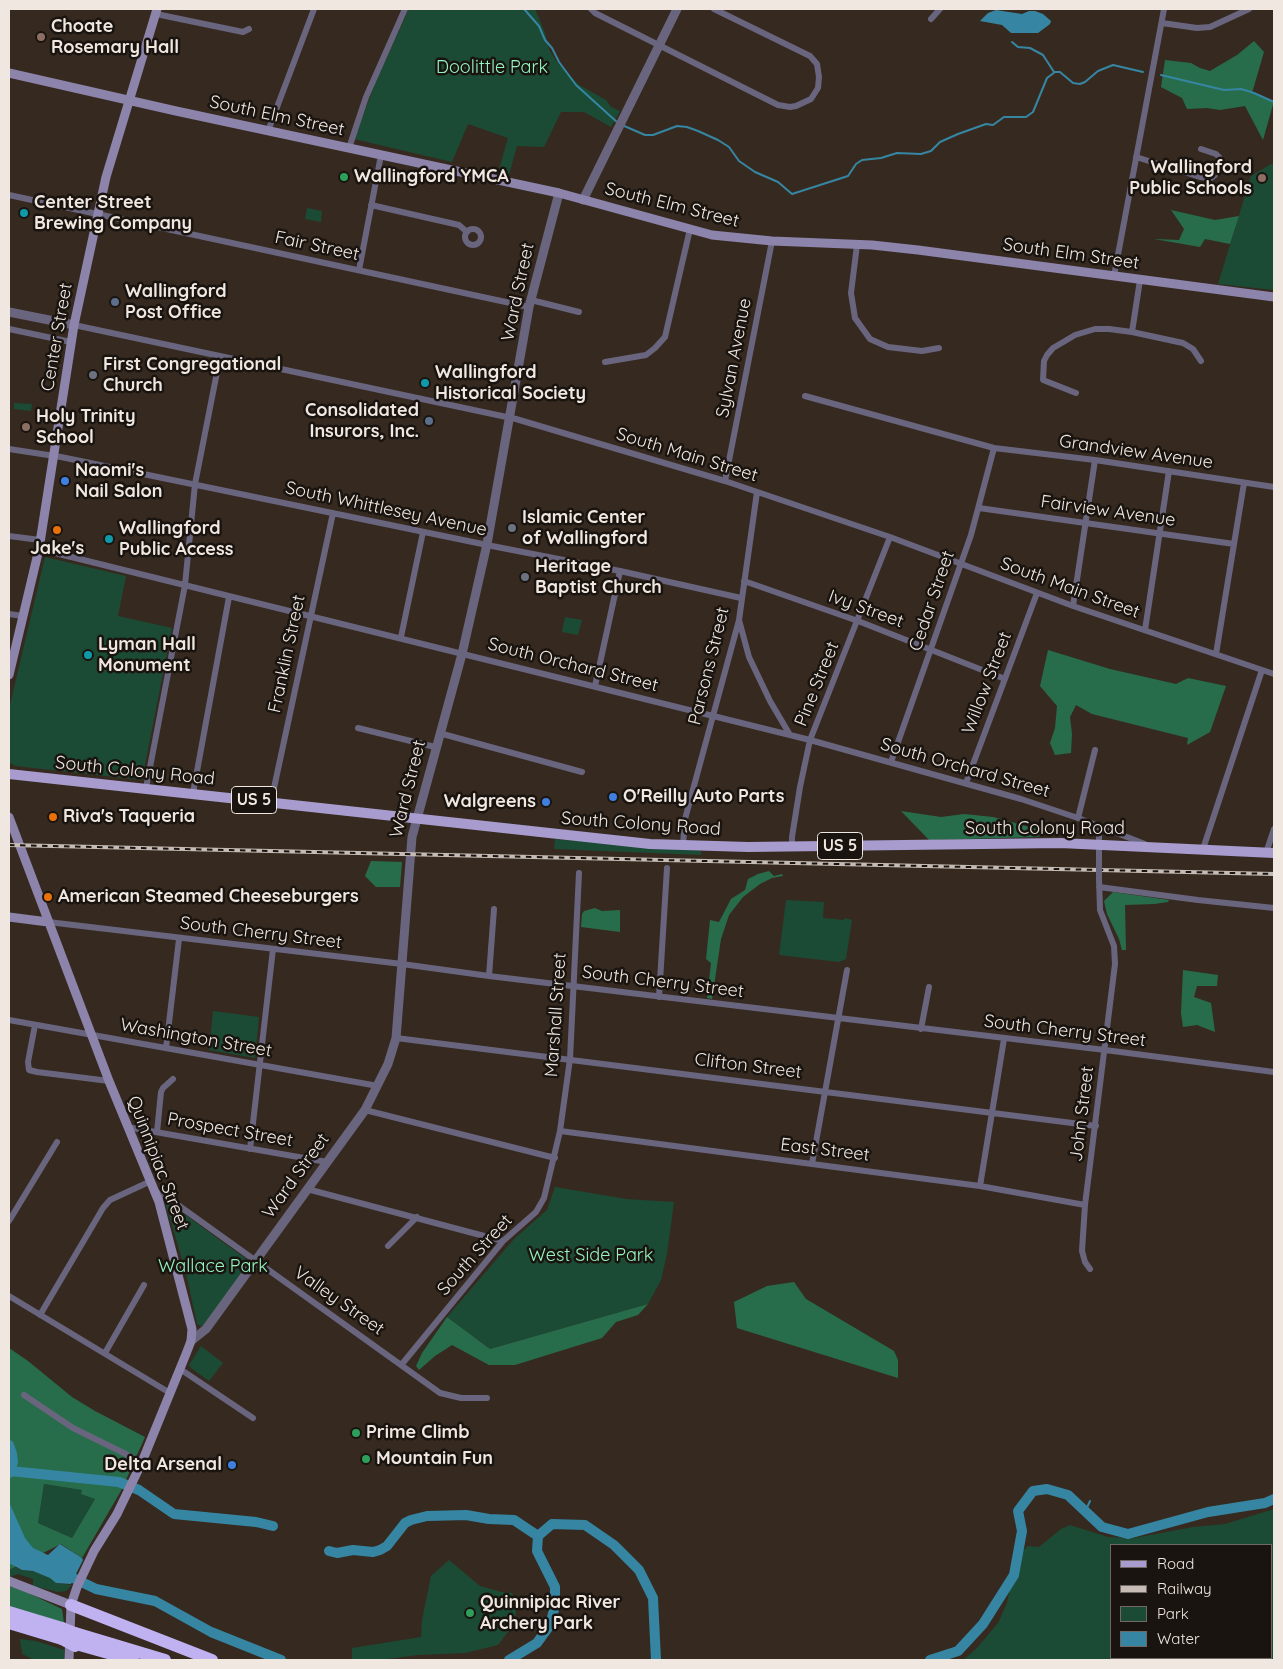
<!DOCTYPE html>
<style>
body{margin:0}
#map{position:relative;width:1283px;height:1669px;overflow:hidden;background:#362a20;font-family:Quicksand,sans-serif}
canvas{display:block}
.frame{position:absolute;inset:0;border:10px solid #f0e7e1;pointer-events:none}
.legend{position:absolute;left:1110px;top:1544px;width:162px;height:115px;box-sizing:border-box;background:#19140f;border:1px solid #6f6863;margin:0;padding:6px 9px;list-style:none;font-size:15px;color:#f0e7e1}
.legend li{display:flex;align-items:center;gap:10px;height:25px}
.legend b{width:25px;border:1px solid #6f6863}
</style>
<div id="map">
<canvas width="1283" height="1669"></canvas>
<div class="frame"></div>
<ul class="legend">
<li><b style="height:6px;background:#a89ccf"></b>Road</li>
<li><b style="height:6px;background:#c6bcb5"></b>Railway</li>
<li><b style="height:14px;background:#1b4b34"></b>Park</li>
<li><b style="height:14px;background:#3686a3"></b>Water</li>
</ul>
</div>
<script>
const ctx = document.querySelector('canvas').getContext('2d');
ctx.lineJoin = 'round';
function fill(path, color) { ctx.fillStyle = color; ctx.fill(path, 'evenodd'); }
const toPath = rows => new Path2D(rows.map(r => 'M' + r).join(''));
function trace(path, color, width, dash) { ctx.strokeStyle = color; ctx.lineWidth = width; ctx.lineCap = dash ? 'butt' : 'round'; ctx.setLineDash(dash || []); ctx.stroke(path); }
function write(font, color, halo, rows, align = 'center') {
  ctx.font = font + ' Quicksand,sans-serif'; ctx.lineWidth = 5; ctx.setLineDash([]); ctx.textBaseline = 'middle'; ctx.strokeStyle = halo; ctx.fillStyle = color; for (const [text, x, y, turn = 0] of rows) {
    ctx.save(); ctx.translate(x, y); ctx.rotate((+turn || 0) * Math.PI / 180); ctx.textAlign = isNaN(turn) ? turn : align; if (halo) ctx.strokeText(text, 0, 0); ctx.fillText(text, 0, 0); ctx.restore();
  }
}
const green = toPath([
 [409,9,535,9,545,33,549,49,556,61,579,85,606,100,611,107,620,111,611,127,584,112,561,112,544,147,517,146,509,175,498,173,508,138,468,124,452,162,354,139,376,81],
 [1271,164,1274,165,1274,290,1218,284,1251,176],
 [307,208,322,211,321,222,305,219],
 [14,403,32,404,31,411,14,409],
 [45,557,126,576,118,616,172,628,142,780,15,766,9,762,9,709],
 [565,617,582,620,578,635,562,632],
 [555,839,701,851,701,855,554,849],
 [786,900,824,902,823,918,844,920,845,918,852,920,846,959,839,962,779,955],
 [213,1011,259,1017,255,1058,209,1050],
 [555,1187,626,1199,674,1202,667,1254,661,1280,648,1304,490,1349,447,1317,514,1239,547,1210],
 [169,1203,249,1261,248,1266,202,1327,197,1324,186,1273,166,1205],
 [201,1346,223,1363,209,1381,191,1368,189,1365],
 [44,1484,83,1490,95,1499,72,1538,38,1523],
 [1274,1509,1274,1660,963,1660,976,1649,998,1623,1007,1603,1015,1565,1019,1554,1028,1546,1039,1547,1061,1529,1070,1525,1108,1537,1134,1538,1193,1527,1225,1524],
 [1112,1545,1272,1545,1272,1658,1112,1658],
 [449,1560,480,1586,501,1592,512,1593,517,1606,514,1624,498,1645,465,1653,418,1655,380,1660,352,1660,352,1648,421,1637,422,1620,431,1576],
 [15,1567,22,1570,36,1572,51,1578,56,1583,72,1585,66,1591,58,1592,33,1586,33,1579,18,1574,12,1576,11,1578,9,1577,9,1570],
 [20,1639,36,1641,64,1650,65,1660,34,1660,22,1654]
]);
const forest = toPath([
 [1254,41,1264,52,1252,93,1274,101,1263,140,1245,106,1220,110,1207,108,1187,109,1182,98,1161,87,1165,60,1191,63,1200,68,1210,71,1237,55],
 [1171,210,1215,220,1239,216,1230,244,1205,239,1200,247,1154,239,1179,240,1184,229],
 [1048,650,1110,669,1176,684,1188,678,1226,686,1210,732,1187,745,1188,738,1092,714,1076,705,1070,717,1072,734,1071,753,1055,755,1050,743,1055,728,1057,706,1040,686],
 [901,811,941,817,964,814,993,817,1044,831,1038,837,929,840],
 [371,861,402,862,400,887,376,887,365,876],
 [769,871,774,876,782,874,783,876,772,878,760,884,743,897,729,915,721,939,712,999,707,998,711,963,706,959,710,920,719,922,731,899,745,890,748,879,758,874],
 [1113,892,1169,900,1168,902,1154,904,1125,905,1126,950,1122,950,1119,939,1107,914,1104,901],
 [595,908,602,911,620,910,620,932,581,927,582,914,584,911],
 [1183,970,1218,975,1217,986,1197,986,1194,997,1211,1003,1215,1032,1197,1025,1183,1027,1181,1013],
 [794,1282,806,1299,894,1351,898,1360,898,1378,737,1328,734,1302,767,1286],
 [648,1304,638,1315,616,1322,602,1338,515,1365,489,1365,452,1345,435,1356,419,1370,416,1366,422,1353,447,1317,490,1349],
 [9,1348,28,1361,72,1397,95,1411,145,1437,122,1489,82,1558,61,1544,9,1570],
 [44,1484,82,1490,81,1494,95,1499,72,1538,38,1523],
 [9,1586,24,1591,62,1609,64,1623,9,1606]
]);
const water = toPath([
 [996,10,1022,14,1029,11,1035,11,1043,14,1051,21,1050,24,1038,33,1011,33,1002,25,980,21,988,13],
 [9,1502,25,1538,33,1548,48,1555,60,1544,82,1558,83,1560,71,1584,56,1583,50,1578,33,1571,22,1570,9,1563]
]);
const stream = toPath([
 [524,9,539,26,545,40,552,48,559,62,576,85,618,123],
 [1012,42,1018,47,1030,48,1043,55,1054,72],
 [1161,75,1224,90,1241,89,1254,93,1274,102],
 [622,125,645,135,653,135,677,126,687,127,698,131,718,140,729,147,739,161,755,172,778,182,792,194,848,176,856,164,862,160,881,158,897,153,921,154,931,151,940,142,958,134,986,124,993,125,1004,117,1026,117,1033,112,1047,78,1055,72,1060,72,1073,83,1080,84,1085,82,1098,71,1113,65,1143,72],
 [1085,1512,1090,1501]
]);
const river = toPath([
 [9,1445,12,1454,13,1462,9,1473],
 [10,1471,119,1482,139,1490,174,1514,256,1522,273,1526],
 [329,1551,337,1553,353,1550,373,1552,380,1550,387,1546,405,1523,411,1520,427,1516,466,1515,489,1519,514,1520,538,1536],
 [63,1573,96,1589,155,1601,211,1632,281,1660],
 [509,1660,537,1643,550,1625,555,1606,555,1587,537,1551,538,1536,552,1524,585,1525,614,1545,639,1570,653,1598,656,1660],
 [930,1660,958,1651,983,1624,1014,1575,1022,1531,1018,1511,1033,1491,1047,1489,1068,1495,1102,1527,1128,1534,1208,1512,1265,1503,1274,1499]
]);
const minor = toPath([
 [591,9,595,13,778,105,790,107,796,106,811,99,818,88,819,77,817,64,810,56,714,9],
 [156,14,243,32,249,29],
 [931,19,940,9],
 [1162,23,1197,28,1210,27,1249,9],
 [268,131,314,9],
 [349,148,366,97,405,9],
 [1136,157,1200,177,1211,178,1215,175,1220,158,1216,154,1201,149],
 [9,195,529,307],
 [371,205,459,225,467,232],
 '465 237a8 8 0 1 1 16 0a8 8 0 1 1-16 0Z',
 [857,245,851,293,855,318,870,339,888,347,922,351,939,348],
 [359,270,381,155],
 [1114,276,1164,9],
 [531,300,579,312],
 [74,325,516,419,725,481,890,537,1073,606,1274,674],
 [9,329,71,342],
 [1132,332,1140,280],
 [605,362,646,355,655,348,665,337,690,229],
 [1076,393,1043,380,1044,361,1047,355,1053,348,1065,341,1075,335,1095,329,1109,329,1132,332,1183,343,1193,349,1201,361],
 [805,396,994,448,1095,460,1274,487],
 [9,449,61,457,492,546,620,571,741,598],
 [725,481,772,241],
 [979,508,1234,544],
 [9,536,40,540],
 [39,549,810,740,1021,799,1078,818,1145,844],
 [744,581,858,621,1005,679],
 [1073,606,1095,460],
 [9,614,23,616],
 [739,620,749,657,770,701,790,735],
 [1145,630,1169,471],
 [401,637,423,532],
 [1216,654,1244,483],
 [595,686,620,571],
 [358,728,435,747],
 [439,733,582,772],
 [891,762,971,535,994,448],
 [966,783,1037,593],
 [146,788,185,585,195,484,220,357],
 [193,793,229,597],
 [271,802,333,513],
 [1078,818,1095,750],
 [1095,826,1099,832,1099,857],
 [683,845,685,819,739,620,757,492],
 [792,847,792,837,800,787,810,740,890,537],
 [1203,849,1262,670],
 [1266,853,1274,829],
 [1099,887,1198,900,1274,908],
 [48,922,402,964,489,976,1105,1050,1274,1072],
 [489,976,494,909],
 [659,997,667,868],
 [9,1020,378,1086],
 [35,1025,28,1062,29,1070,37,1072,109,1081],
 [921,1029,929,987],
 [396,1038,1096,1126],
 [166,1048,179,939],
 [365,1110,555,1158],
 [127,1127,327,1162],
 [560,1131,980,1186,1085,1205],
 [157,1132,161,1092,163,1088,173,1079],
 [250,1149,273,949],
 [812,1164,847,970],
 [980,1186,1004,1039],
 [307,1189,503,1241],
 [156,1192,171,1200,440,1393,461,1398,487,1398],
 [9,1221,57,1142],
 [388,1246,417,1217],
 [1090,1269,1085,1262,1082,1251,1085,1205,1115,964,1114,946,1100,910,1099,878],
 [9,1296,170,1393],
 [40,1315,103,1208,110,1200,151,1181],
 [105,1353,144,1285],
 [402,1364,503,1241,536,1212,544,1198,560,1131,570,1059,579,873],
 [180,1369,253,1418],
 [24,1395,73,1428,142,1462]
]);
const tertiary = toPath([
 [583,200,677,9],
 [9,312,74,325],
 [191,1341,206,1329,365,1110,388,1064,396,1038,412,837,462,654,487,544,529,307,559,193]
]);
const secondary = toPath([
 [9,73,176,111,559,193,712,235,772,241,872,245,918,250,1274,297],
 [9,675,39,549,74,325,106,177,157,9],
 [9,817,109,1081,159,1202,192,1329,191,1341,186,1354,142,1462,117,1514,94,1551,77,1587,71,1605,69,1660],
 [9,917,48,922],
 [9,1581,71,1605]
]);
const primary = toPath([
 [9,774,650,844,748,847,1060,843,1274,853]
]);
const motorway = toPath([
 [71,1605,212,1660],
 [9,1612,62,1628],
 [9,1623,62,1639],
 [75,1633,165,1660],
 [76,1644,133,1660]
]);
const rail = toPath([
 [9,845,1274,874]
]);
const minorBridge = toPath([
 [1099,878,1099,857]
]);
const motorwayBridge = toPath([
 [62,1628,75,1633],
 [62,1639,75,1646]
]);
const markers = [
 [41,37,5,"#8d6e63"],
 [344,177,5,"#2e9e5b"],
 [1262,178,5,"#8d6e63"],
 [24,213,5,"#0f9aa8"],
 [115,302,5,"#5c6f8a"],
 [93,375,5,"#6b7280"],
 [425,383,5,"#0f9aa8"],
 [429,421,5,"#5c6f8a"],
 [26,427,5,"#8d6e63"],
 [65,481,5,"#3f7fe0"],
 [512,528,5,"#6b7280"],
 [57,530,5,"#e8710a"],
 [109,539,5,"#0f9aa8"],
 [525,577,5,"#6b7280"],
 [88,655,5,"#0f9aa8"],
 [613,797,5,"#3f7fe0"],
 [546,802,5,"#3f7fe0"],
 [53,817,5,"#e8710a"],
 [48,897,5,"#e8710a"],
 [356,1433,5,"#2e9e5b"],
 [366,1459,5,"#2e9e5b"],
 [232,1465,5,"#3f7fe0"],
 [470,1613,5,"#2e9e5b"]
];
const shields = [
 [254,800,45],
 [840,846,45]
];
const shieldNames = [
 ["US 5",254,800],
 ["US 5",840,846]
];
const poiNames = [
 ["Choate",51,27],
 ["Rosemary Hall",51,48],
 ["Wallingford",1252,168,"right"],
 ["Public Schools",1252,189,"right"],
 ["Wallingford YMCA",354,177],
 ["Center Street",34,203],
 ["Brewing Company",34,224],
 ["Wallingford",125,292],
 ["Post Office",125,313],
 ["First Congregational",103,365],
 ["Church",103,386],
 ["Wallingford",435,373],
 ["Historical Society",435,394],
 ["Consolidated",419,411,"right"],
 ["Insurors, Inc.",419,432,"right"],
 ["Holy Trinity",36,417],
 ["School",36,438],
 ["Naomi's",75,471],
 ["Nail Salon",75,492],
 ["Islamic Center",522,518],
 ["of Wallingford",522,539],
 ["Wallingford",119,529],
 ["Public Access",119,550],
 ["Jake's",57,549,"center"],
 ["Heritage",535,567],
 ["Baptist Church",535,588],
 ["Lyman Hall",98,645],
 ["Monument",98,666],
 ["O'Reilly Auto Parts",623,797],
 ["Walgreens",536,802,"right"],
 ["Riva's Taqueria",63,817],
 ["American Steamed Cheeseburgers",58,897],
 ["Prime Climb",366,1433],
 ["Mountain Fun",376,1459],
 ["Delta Arsenal",222,1465,"right"],
 ["Quinnipiac River",480,1603],
 ["Archery Park",480,1624]
];
const parkNames = [
 ["Doolittle Park",492,68],
 ["West Side Park",591,1256],
 ["Wallace Park",213,1267]
];
const streetNames = [
 ["South Elm Street",277,116,12],
 ["South Elm Street",672,205,14],
 ["Fair Street",317,246,12],
 ["South Elm Street",1071,254,8],
 ["Ward Street",518,292,-78],
 ["Center Street",57,337,-80],
 ["Sylvan Avenue",734,358,-79],
 ["Grandview Avenue",1136,452,8],
 ["South Main Street",687,455,17],
 ["South Whittlesey Avenue",386,509,12],
 ["Fairview Avenue",1108,511,8],
 ["South Main Street",1070,588,20],
 ["Cedar Street",932,601,-71],
 ["Ivy Street",866,609,20],
 ["Franklin Street",287,654,-78],
 ["South Orchard Street",573,665,14],
 ["Parsons Street",709,666,-76],
 ["Willow Street",987,683,-69],
 ["Pine Street",817,684,-68],
 ["South Orchard Street",965,768,16],
 ["South Colony Road",135,771,6],
 ["Ward Street",408,789,-76],
 ["South Colony Road",641,824,4],
 ["South Colony Road",1045,829],
 ["South Cherry Street",261,933,7],
 ["South Cherry Street",663,982,7],
 ["Marshall Street",556,1015,-86],
 ["South Cherry Street",1065,1031,7],
 ["Washington Street",196,1038,10],
 ["Clifton Street",748,1066,7],
 ["John Street",1082,1114,-83],
 ["Prospect Street",230,1130,10],
 ["East Street",825,1150,7],
 ["Quinnipiac Street",158,1163,69],
 ["Ward Street",296,1176,-54],
 ["South Street",475,1255,-48],
 ["Valley Street",339,1301,35]
];
fill(green, '#1b4b34');
fill(forest, '#286d4b');
fill(water, '#3686a3');
trace(stream, '#3686a3', 2);
trace(river, '#3686a3', 10);
trace(minor, '#6a657e', 6);
trace(tertiary, '#6a657e', 9);
trace(secondary, '#8d84ac', 9);
trace(primary, '#a89ccf', 10);
trace(motorway, '#c0b2f0', 12);
trace(rail, '#c6bcb5', 4);
trace(rail, '#19140f', 2, [5.5]);
trace(minorBridge, '#6a657e', 6);
trace(motorwayBridge, '#c0b2f0', 12);
for (const [x, y, r, color] of markers) { const dot = new Path2D(); dot.arc(x, y, r, 0, 2 * Math.PI); ctx.fillStyle = color; ctx.fill(dot); trace(dot, '#19140f', 2); }
for (const [x, y, w] of shields) { const box = new Path2D(); box.roundRect(x - w / 2, y - 13.5, w, 27, 4); ctx.fillStyle = '#19140f'; ctx.fill(box); trace(box, '#f0e7e1', 1); }
write('bold 16px', '#f0e7e1', null, shieldNames);
write('bold 18px', '#f0e7e1', '#19140f', poiNames, 'left');
write('18px', '#94f4c0', '#19140f', parkNames);
write('18px', '#f0e7e1', '#19140f', streetNames);
</script>
